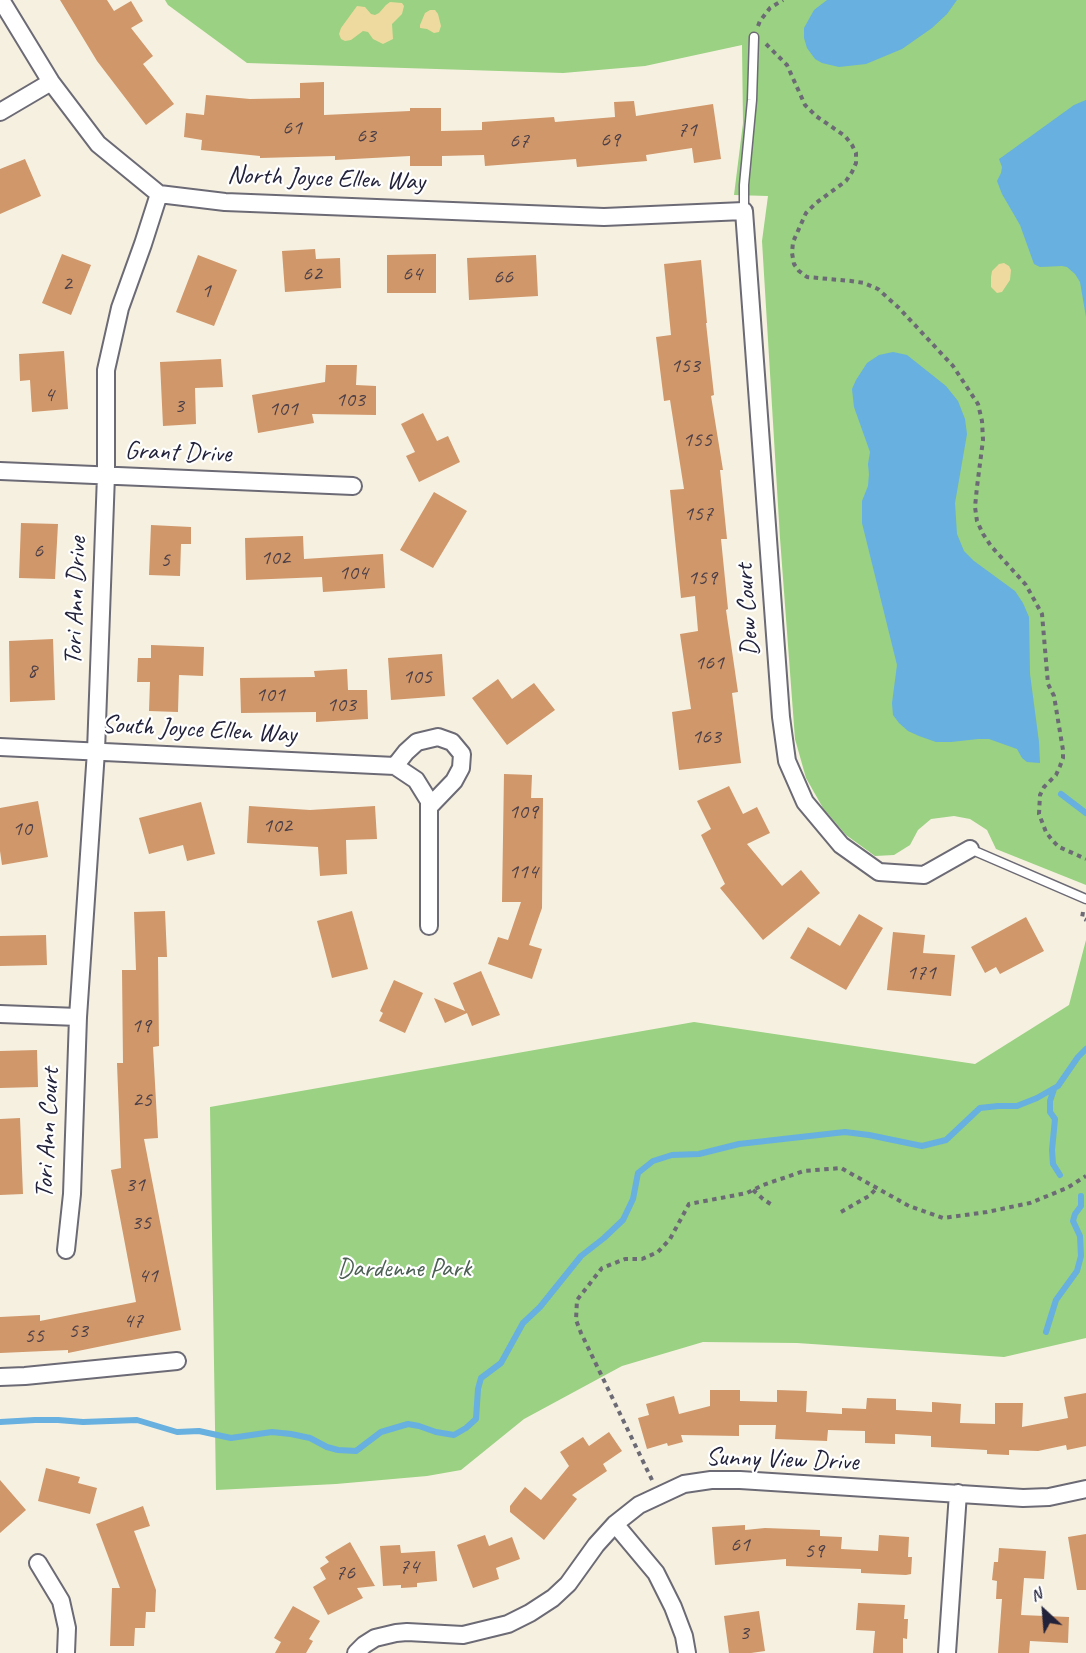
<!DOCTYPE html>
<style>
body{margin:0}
#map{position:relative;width:1086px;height:1653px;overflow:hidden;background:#f6f0e0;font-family:Caveat,sans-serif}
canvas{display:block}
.north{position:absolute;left:1014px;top:1581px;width:60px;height:60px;-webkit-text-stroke:4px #fff;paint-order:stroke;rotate:334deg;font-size:16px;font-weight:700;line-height:24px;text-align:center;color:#22223b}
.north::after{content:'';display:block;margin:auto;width:21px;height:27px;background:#22223b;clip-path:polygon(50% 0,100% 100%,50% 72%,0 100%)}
</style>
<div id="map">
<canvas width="1086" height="1653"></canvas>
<div class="north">N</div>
</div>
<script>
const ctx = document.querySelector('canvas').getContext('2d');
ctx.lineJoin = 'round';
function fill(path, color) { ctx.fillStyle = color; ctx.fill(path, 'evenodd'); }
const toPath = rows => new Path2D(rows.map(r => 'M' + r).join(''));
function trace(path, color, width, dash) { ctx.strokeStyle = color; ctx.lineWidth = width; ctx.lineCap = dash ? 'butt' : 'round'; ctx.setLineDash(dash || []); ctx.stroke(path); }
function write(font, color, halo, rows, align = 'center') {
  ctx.font = font + ' Caveat,sans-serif'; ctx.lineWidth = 4.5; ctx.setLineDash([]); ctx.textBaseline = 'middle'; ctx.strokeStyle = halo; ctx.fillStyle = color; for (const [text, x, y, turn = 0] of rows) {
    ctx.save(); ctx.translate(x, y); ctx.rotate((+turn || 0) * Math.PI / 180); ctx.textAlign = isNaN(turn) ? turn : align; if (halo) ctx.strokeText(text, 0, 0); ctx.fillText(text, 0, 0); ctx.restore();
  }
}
const green = toPath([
 [165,0,1086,0,1086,885,996,849,987,830,970,819,954,816,931,819,918,830,910,845,894,855,875,856,846,835,823,808,806,778,795,739,780,538,762,241,768,196,734,195,743,123,742,45,645,66,563,73,247,63,168,5],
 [1086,940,1086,1338,1004,1357,797,1343,703,1342,622,1366,524,1419,461,1470,427,1476,336,1484,216,1490,210,1107,694,1022,975,1064,1069,1005]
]);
const sand = toPath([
 [390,2,402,3,404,6,402,14,392,24,393,39,383,44,373,39,368,32,363,31,351,40,345,41,341,39,339,34,341,28,357,6,365,7,371,14,375,15,379,13,386,5],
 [430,10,435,10,438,14,441,26,439,32,434,33,427,29,420,28,420,25,425,13],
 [1004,263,1009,266,1011,270,1010,280,1002,292,997,293,991,287,991,277,992,271,999,264]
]);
const water = toPath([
 [827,0,957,0,947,14,932,28,902,49,866,64,839,67,822,63,815,59,807,48,804,38,804,28,814,10],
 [1086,100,1086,317,1080,282,1075,274,1067,267,1062,266,1040,267,1034,264,1020,225,1002,194,997,181,1001,173,1002,167,999,159,1002,157,1074,105],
 [893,352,907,355,946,386,958,401,965,419,967,434,955,503,957,534,964,551,974,561,1015,591,1023,603,1029,617,1030,674,1039,742,1040,763,1027,762,1022,758,1017,749,989,739,978,739,951,742,936,742,919,736,908,731,899,723,893,715,892,703,897,665,862,523,862,501,868,486,869,474,868,464,870,452,854,407,852,389,856,380,867,363,879,355]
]);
const stream = toPath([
 [1061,794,1086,813],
 [1054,1089,1050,1101,1050,1112,1055,1119,1052,1150,1053,1164,1060,1175],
 [1046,1332,1056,1300,1077,1271,1081,1256,1080,1236,1073,1221,1075,1214,1081,1206,1081,1196],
 [0,1422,35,1420,58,1420,83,1422,137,1420,177,1432,199,1431,231,1438,272,1432,291,1434,310,1438,327,1447,338,1450,356,1451,381,1432,408,1424,419,1426,436,1432,454,1435,466,1428,476,1419,478,1389,481,1378,501,1363,523,1323,540,1307,581,1256,604,1238,623,1220,633,1199,638,1173,653,1161,672,1155,699,1154,739,1144,845,1132,869,1135,922,1146,946,1140,980,1108,998,1106,1017,1106,1037,1098,1058,1086,1078,1057,1086,1049]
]);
const building = toPath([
 [60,0,107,0,114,11,131,1,143,21,131,28,153,56,143,64,174,104,146,125,97,61],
 [324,82,324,115,410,111,410,108,441,108,441,131,482,130,482,122,554,117,555,122,615,117,614,102,634,101,636,116,713,104,721,159,694,163,692,148,646,155,647,161,577,167,576,159,485,166,484,155,442,156,442,166,410,166,410,156,335,160,335,156,260,158,260,156,201,150,202,140,184,137,186,113,204,115,206,95,250,99,300,98,300,83],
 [25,159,41,196,0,214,0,169],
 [315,249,316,259,340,258,341,288,285,292,282,251],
 [62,254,91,265,71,315,42,303],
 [436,254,436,293,387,293,387,255],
 [198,255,237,270,214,326,176,312],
 [536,255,538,296,469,300,467,258],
 [701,260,707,323,706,323,714,395,711,396,723,470,720,470,727,539,721,539,728,609,726,610,738,692,732,693,741,763,679,770,672,712,691,709,680,634,698,631,695,596,681,598,670,490,684,489,670,400,664,401,656,337,671,335,664,264],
 [64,351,68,409,32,412,30,380,20,381,19,354],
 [221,359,223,387,195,388,196,424,163,426,160,362],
 [326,365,357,365,356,385,376,386,376,415,312,414,314,423,258,433,252,395,325,382],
 [423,413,437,441,448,436,460,462,419,482,406,456,415,452,401,424],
 [434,492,467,511,433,568,400,550],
 [21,523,58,524,55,579,19,578],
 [151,525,191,527,191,544,181,544,180,576,149,575],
 [303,536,304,559,383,554,385,588,323,592,322,577,246,580,245,538],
 [53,639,55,700,10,702,9,641],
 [151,645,204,647,203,676,179,675,178,712,149,711,150,682,137,682,138,658,151,658],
 [442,654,445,696,391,700,388,658],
 [347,669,348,690,367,690,368,719,316,722,316,712,241,713,240,678,315,677,314,671],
 [498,679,512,699,534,683,555,710,507,745,472,698],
 [504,774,532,775,531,798,543,798,542,908,529,945,542,949,532,979,488,964,498,937,508,940,521,902,502,902],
 [729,786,743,814,757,807,770,833,747,844,782,886,801,870,820,893,763,940,720,888,725,884,701,835,711,829,697,801],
 [38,801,48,857,2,865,0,851,0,808],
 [201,802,215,854,187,861,183,845,149,854,139,818],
 [249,806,310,810,375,806,377,839,346,840,347,874,320,876,318,847,247,843],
 [165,911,167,957,158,957,159,1046,153,1047,158,1138,144,1139,181,1330,68,1353,68,1350,0,1353,0,1317,40,1315,40,1321,136,1302,111,1170,121,1168,117,1063,123,1063,122,970,136,970,134,912],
 [352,911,368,969,332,978,317,921],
 [859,914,883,928,846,990,790,958,808,927,840,946],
 [1026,917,1044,951,1000,974,996,967,985,973,971,947],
 [893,932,925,935,923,953,955,955,951,996,887,990],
 [46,935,47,965,0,966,0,936],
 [481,971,500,1015,472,1026,467,1013,445,1023,434,998,465,1011,453,983],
 [394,980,423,993,405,1033,379,1021,383,1013,380,1011],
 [37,1050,38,1087,0,1088,0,1051],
 [20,1118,23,1194,0,1195,0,1119],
 [710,1390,740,1390,740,1401,777,1402,777,1390,807,1391,806,1412,842,1414,842,1408,866,1409,867,1398,896,1399,896,1410,932,1412,932,1402,961,1404,960,1423,995,1424,995,1403,1023,1403,1022,1427,1068,1418,1064,1397,1086,1393,1086,1446,1067,1450,1066,1445,1038,1451,1009,1450,1009,1455,987,1454,987,1450,931,1447,931,1436,895,1434,895,1444,865,1443,865,1431,828,1430,827,1441,775,1439,776,1425,739,1425,739,1436,681,1435,683,1442,668,1446,667,1443,647,1449,638,1418,649,1415,646,1404,674,1396,679,1414,710,1406],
 [609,1432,622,1451,603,1464,607,1471,572,1495,577,1499,544,1540,510,1512,510,1506,525,1487,541,1500,569,1466,560,1452,583,1437,589,1446],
 [46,1468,80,1477,78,1483,97,1488,90,1514,38,1501],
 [0,1480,26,1510,0,1533],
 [143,1506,150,1526,134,1531,156,1590,155,1612,146,1612,145,1628,135,1628,134,1646,110,1646,112,1588,120,1588,96,1524],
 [745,1525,745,1530,765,1528,820,1530,820,1536,842,1537,841,1549,878,1551,879,1535,909,1537,908,1557,912,1557,911,1574,906,1575,861,1573,861,1569,786,1566,786,1559,715,1565,712,1527],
 [1086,1534,1086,1590,1077,1590,1068,1537],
 [485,1535,489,1546,512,1537,520,1559,496,1568,499,1579,473,1588,457,1545],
 [350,1542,375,1586,357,1588,363,1598,328,1615,313,1587,326,1579,320,1568,329,1562,325,1557],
 [400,1545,401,1553,435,1551,437,1581,417,1583,417,1587,401,1588,401,1585,383,1586,380,1546],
 [999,1548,1046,1551,1044,1579,1024,1578,1021,1615,1069,1617,1068,1643,1030,1641,1029,1653,998,1653,1002,1599,996,1599,997,1581,992,1580,994,1562,998,1562],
 [858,1603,905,1605,904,1619,908,1619,907,1639,903,1638,903,1653,873,1653,875,1631,856,1630],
 [293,1606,320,1621,309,1639,313,1641,306,1653,275,1653,281,1642,274,1638],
 [759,1611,765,1651,751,1653,729,1653,724,1616]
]);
const path = toPath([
 [758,26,760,21,770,8,783,0],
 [766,44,787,65,805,105,816,116,845,136,852,145,856,153,856,163,852,172,846,181,816,203,806,213,793,242,792,253,794,264,799,271,807,277,851,281,864,283,878,289,899,308,953,366,978,404,982,421,983,440,977,487,975,507,977,521,983,534,991,546,1026,585,1042,614,1048,684,1054,696,1063,750,1063,758,1060,766,1056,775,1044,787,1040,795,1039,814,1046,832,1052,840,1059,847,1086,859],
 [1083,912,1082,918,1086,920],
 [753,1190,763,1199,772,1205],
 [841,1212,869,1196,877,1188],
 [652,1480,581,1333,576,1320,577,1300,602,1268,625,1259,642,1259,658,1252,670,1239,689,1204,747,1193,763,1185,804,1171,841,1168,909,1206,943,1218,987,1212,1030,1203,1067,1188,1086,1176]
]);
const service = toPath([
 [744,211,744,185,752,100,754,37],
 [970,849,1086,899]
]);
const minor = toPath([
 [1,0,51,82,98,144,159,194,225,202,604,217,744,211,781,717,787,761,805,802,841,845,879,872,924,875,970,849],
 [0,112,51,82],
 [0,471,353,486],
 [0,747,395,766,416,780,429,801,429,926],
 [395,766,406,752,417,742,438,737,452,742,462,754,461,768,454,781,429,807],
 [0,1014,78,1017],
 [66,1250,72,1194,78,1017,96,751,106,475,106,370,120,308,143,244,159,194],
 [0,1377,25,1376,177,1361],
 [615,1524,656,1573,673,1607,684,1636,687,1653],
 [38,1563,61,1601,67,1628,66,1653],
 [356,1653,364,1645,375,1638,396,1633,407,1632,463,1635,508,1624,530,1613,553,1598,568,1584,596,1545,615,1524,639,1505,684,1484,711,1480,740,1480,1023,1498,1049,1497,1086,1489],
 [947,1653,958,1493]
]);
const numberNames = [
 ["61",292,128],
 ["71",687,130],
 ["63",366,136],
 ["69",610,140],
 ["67",519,141],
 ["62",312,274],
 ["64",412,274],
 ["66",503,277],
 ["2",67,284],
 ["1",206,291],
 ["153",685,366],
 ["4",49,395],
 ["103",350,400],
 ["3",179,406],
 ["101",283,409],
 ["155",697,440],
 ["157",698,514],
 ["6",38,551],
 ["102",275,558],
 ["5",165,560],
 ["104",353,573],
 ["159",702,578],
 ["161",709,663],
 ["8",32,671],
 ["105",417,677],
 ["101",270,695],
 ["103",341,705],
 ["163",706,737],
 ["109",523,812],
 ["102",277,826],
 ["10",22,829],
 ["114",523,872],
 ["171",921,973],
 ["19",141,1026],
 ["25",142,1100],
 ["31",135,1185],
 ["35",141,1223],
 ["41",148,1276],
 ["47",133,1321],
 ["53",78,1331],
 ["55",34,1336],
 ["61",740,1545],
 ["59",814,1551],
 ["74",409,1567],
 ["76",345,1573],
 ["3",744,1633]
];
const streetNames = [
 ["North Joyce Ellen Way",326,179,2],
 ["Grant Drive",178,453,2],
 ["Tori Ann Drive",76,601,-88],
 ["Dew Court",748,610,-94],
 ["South Joyce Ellen Way",199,730,3],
 ["Tori Ann Court",48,1133,-87],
 ["Sunny View Drive",782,1460,2]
];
const parkNames = [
 ["Dardenne Park",404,1269]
];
fill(green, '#9ad182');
fill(sand, '#eeda9e');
fill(water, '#67b0df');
trace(stream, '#67b0df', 6);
fill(building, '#cf976a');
trace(service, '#6c6a75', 11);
trace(minor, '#6c6a75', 20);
trace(path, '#6c6a75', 4, [4.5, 4.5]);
trace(service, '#fff', 8);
trace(minor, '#fff', 16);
write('22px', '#4d3f47', null, numberNames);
write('26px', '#22223b', '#fff', streetNames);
write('26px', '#4c5f54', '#fff', parkNames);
</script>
